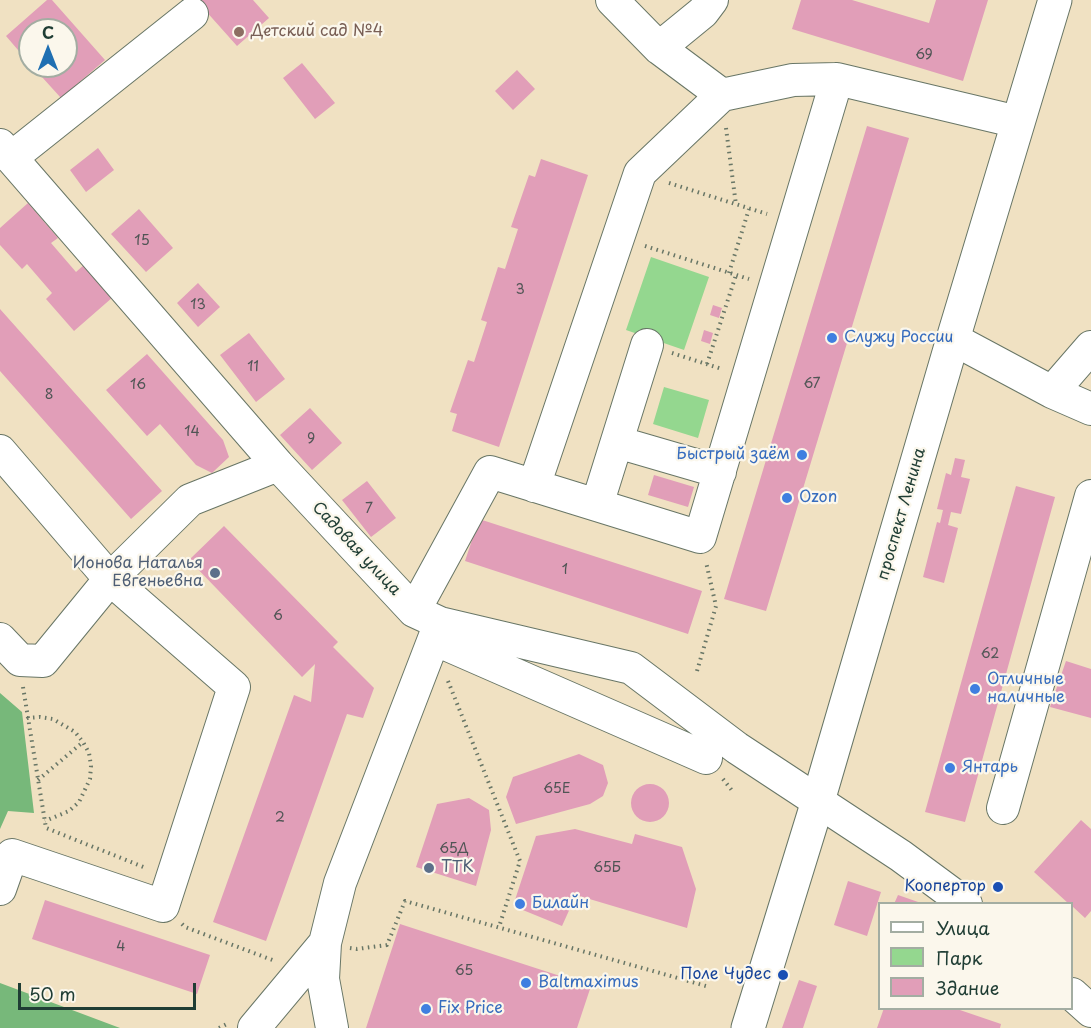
<!DOCTYPE html>
<meta charset="utf-8">
<style>
body{margin:0}
#map{position:relative;width:1091px;height:1028px;overflow:hidden;background:#f0e1c2;font-family:"Playpen Sans",sans-serif}
canvas{display:block}
.legend{position:absolute;left:878px;top:902px;width:195px;height:108px;box-sizing:border-box;background:#fbf7ec;border:2px solid #a3ada2;margin:0;padding:8px 10px;list-style:none;font-size:18px;color:#1f3d34}
.legend li{display:flex;align-items:center;gap:12px;height:30px}
.legend b{width:30px;border:2px solid #a3ada2}
.north{position:absolute;left:18px;top:18px;width:60px;height:60px;box-sizing:border-box;background:#fbf7ec;border:2px solid #a3ada2;border-radius:50%;rotate:0deg;font-size:16px;font-weight:700;line-height:24px;text-align:center;color:#1f3d34}
.north::after{content:'';display:block;margin:auto;width:21px;height:27px;background:#1f6fb2;clip-path:polygon(50% 0,100% 100%,50% 72%,0 100%)}
.scale{position:absolute;left:18px;top:983px;width:178px;height:27px;box-sizing:border-box;border:3px solid #1f3d34;border-top:0;padding-left:8px;font-size:18px;line-height:21px;white-space:nowrap;color:#1f3d34;-webkit-text-stroke:4px #fbf7ec;paint-order:stroke}
</style>
<div id="map">
<canvas width="1091" height="1028"></canvas>
<ul class="legend">
<li><b style="height:8px;background:#fff"></b>Улица</li>
<li><b style="height:16px;background:#94d78f"></b>Парк</li>
<li><b style="height:16px;background:#e19eb8"></b>Здание</li>
</ul>
<div class="north">С</div>
<div class="scale">50 m</div>
</div>
<script>
const ctx = document.querySelector('canvas').getContext('2d');
ctx.lineJoin = 'round';
function fill(path, color) { ctx.fillStyle = color; ctx.fill(path, 'evenodd'); }
const toPath = rows => new Path2D(rows.map(r => 'M' + r).join(''));
function trace(path, color, width, dash) { ctx.strokeStyle = color; ctx.lineWidth = width; ctx.lineCap = dash ? 'butt' : 'round'; ctx.setLineDash(dash || []); ctx.stroke(path); }
function write(font, color, halo, rows, align = 'center') {
  ctx.font = font + ' "Playpen Sans",sans-serif'; ctx.lineWidth = 4.5; ctx.setLineDash([]); ctx.textBaseline = 'middle'; ctx.strokeStyle = halo; ctx.fillStyle = color; for (const [text, x, y, turn = 0] of rows) {
    ctx.save(); ctx.translate(x, y); ctx.rotate((+turn || 0) * Math.PI / 180); ctx.textAlign = isNaN(turn) ? turn : align; if (halo) ctx.strokeText(text, 0, 0); ctx.fillText(text, 0, 0); ctx.restore();
  }
}
const green = toPath([
 [651,257,709,277,684,350,626,330],
 [664,387,709,400,698,438,653,424]
]);
const forest = toPath([
 [0,693,22,712,34,813,8,811,0,829],
 [0,983,120,1028,0,1028]
]);
const building = toPath([
 [47,0,52,0,105,60,61,98,32,66,66,66,66,30,30,30,30,64,6,36],
 [196,0,253,0,269,18,237,46],
 [801,0,852,0,929,23,936,0,988,0,963,81,792,29],
 [302,63,335,103,315,119,283,78],
 [517,70,535,89,513,110,495,91],
 [867,126,909,138,766,611,724,599],
 [98,148,114,170,86,192,70,170],
 [541,159,588,175,499,447,452,431,457,414,450,412,468,360,474,362,487,322,481,320,498,267,505,269,518,229,511,227,529,175,535,177],
 [28,203,58,238,51,243,76,272,85,264,113,297,74,331,46,299,52,293,27,264,22,269,0,245,0,228],
 [139,209,173,248,146,272,111,234],
 [198,283,220,307,198,327,177,303],
 [713,305,722,308,719,318,710,315],
 [0,309,162,491,131,519,0,371],
 [704,330,713,333,710,344,701,341],
 [249,333,285,379,256,402,220,355],
 [147,354,223,440,229,457,212,473,196,465,160,424,147,436,106,390],
 [310,408,342,443,312,470,280,435],
 [955,458,965,460,961,477,970,479,961,514,951,512,948,525,958,528,944,583,923,577,937,522,940,523,943,510,937,509,946,473,951,475],
 [654,475,694,487,688,507,648,495],
 [367,481,396,518,371,537,342,500],
 [1016,486,1055,497,965,822,925,812],
 [479,519,702,591,688,634,465,561],
 [224,526,338,642,333,647,374,688,363,718,347,714,266,941,213,922,294,695,311,702,315,664,302,677,189,560],
 [1066,661,1091,669,1091,718,1050,707],
 [579,754,603,765,608,783,603,796,590,804,516,824,506,797,513,777],
 '631 803a19 19 0 1 1 38 0a19 19 0 1 1-38 0Z',
 [469,798,489,810,491,830,476,886,416,867,437,804],
 [1081,820,1091,829,1091,911,1085,918,1072,906,1072,904,1069,904,1034,872],
 [575,829,632,844,635,834,682,847,696,889,687,928,576,895,562,926,513,906,536,836],
 [848,881,881,892,867,936,834,925],
 [898,895,921,903,921,904,894,904],
 [45,900,210,955,197,994,32,939],
 [400,924,591,986,577,1028,366,1028],
 [799,980,817,986,803,1028,782,1028],
 [884,1008,954,1008,1001,1024,1000,1028,877,1028]
]);
const path = toPath([
 [726,128,736,205],
 [669,183,767,214],
 [645,246,749,279],
 [729,273,749,209],
 [672,353,722,369],
 [707,364,736,275],
 [697,671,716,606,706,562],
 [448,681,520,861,499,927],
 [23,687,46,828,146,868],
 [27,718,40,717,53,719,75,732,83,742,89,753,91,766,90,779,79,802,69,811,45,821],
 [723,779,734,793],
 [38,780,83,742],
 [182,924,185,927,275,961],
 [350,948,357,949,387,945,405,901,706,986],
 [219,1028,229,1023]
]);
const minor = toPath([
 [612,0,659,48,722,95],
 [659,48,703,12,712,0],
 [0,145,278,465,414,611,440,623,631,668,737,748,901,856,966,904],
 [11,158,192,14],
 [953,339,1052,392,1091,409],
 [1052,392,1091,347],
 [617,442,720,472],
 [0,451,110,579,190,500,278,465],
 [534,486,640,173,722,95,793,80,837,79,1018,122],
 [597,505,647,345],
 [414,611,490,472,700,537,837,79],
 [0,639,20,660,43,661,110,579,234,687,163,906,12,855,0,889],
 [434,639,706,758],
 [1003,808,1091,496],
 [1072,994,1091,1011],
 [254,1028,325,943],
 [332,1028,323,979,325,943,340,883,440,623]
]);
const major = toPath([
 [748,1028,818,801,953,339,1055,0]
]);
const markers = [
 [239,32,6,"#8d6e63"],
 [832,338,6,"#3f7fe0"],
 [802,455,6,"#3f7fe0"],
 [787,498,6,"#3f7fe0"],
 [215,573,6,"#5c6f8a"],
 [975,689,6,"#3f7fe0"],
 [950,768,6,"#3f7fe0"],
 [429,868,6,"#5c6f8a"],
 [998,887,6,"#1a4fb4"],
 [520,904,6,"#3f7fe0"],
 [783,975,6,"#1a4fb4"],
 [526,983,6,"#3f7fe0"],
 [426,1009,6,"#3f7fe0"]
];
const numberNames = [
 ["69",924,55],
 ["15",142,241],
 ["3",520,290],
 ["13",198,305],
 ["11",253,367],
 ["67",812,384],
 ["16",138,385],
 ["8",49,395],
 ["14",192,432],
 ["9",311,439],
 ["7",369,509],
 ["1",565,570],
 ["6",278,616],
 ["62",990,654],
 ["65Е",557,789],
 ["2",280,818],
 ["65Д",454,849],
 ["65Б",607,868],
 ["4",121,947],
 ["65",464,971]
];
const educationNames = [
 ["Детский сад №4",251,32]
];
const shopNames = [
 ["Служу России",844,338],
 ["Быстрый заём",790,455,"right"],
 ["Ozon",799,498],
 ["Отличные",987,680],
 ["наличные",987,698],
 ["Янтарь",962,768],
 ["Билайн",532,904],
 ["Baltmaximus",538,983],
 ["Fix Price",438,1009]
];
const streetNames = [
 ["проспект Ленина",902,514,-74],
 ["Садовая улица",356,549,47]
];
const serviceNames = [
 ["Ионова Наталья",203,564],
 ["Евгеньевна",203,582],
 ["ТТК",441,868,"left"]
];
const transitNames = [
 ["Коопертор",986,887],
 ["Поле Чудес",771,975]
];
fill(green, '#94d78f');
fill(forest, '#77b87a');
fill(building, '#e19eb8');
trace(minor, '#687666', 34);
trace(major, '#687666', 35);
trace(path, '#687666', 4, [1.5, 4.5]);
trace(minor, '#fff', 32);
trace(major, '#fff', 33);
for (const [x, y, r, color] of markers) { const dot = new Path2D(); dot.arc(x, y, r, 0, 2 * Math.PI); ctx.fillStyle = color; ctx.fill(dot); trace(dot, '#fbf7ec', 2); }
write('14px', '#505555', null, numberNames);
write('16px', '#785e54', '#fbf7ec', educationNames, 'left');
write('16px', '#366cbe', '#fbf7ec', shopNames, 'left');
write('16px', '#1f3d34', '#fbf7ec', streetNames);
write('16px', '#4e5e75', '#fbf7ec', serviceNames, 'right');
write('16px', '#164399', '#fbf7ec', transitNames, 'right');
</script>
